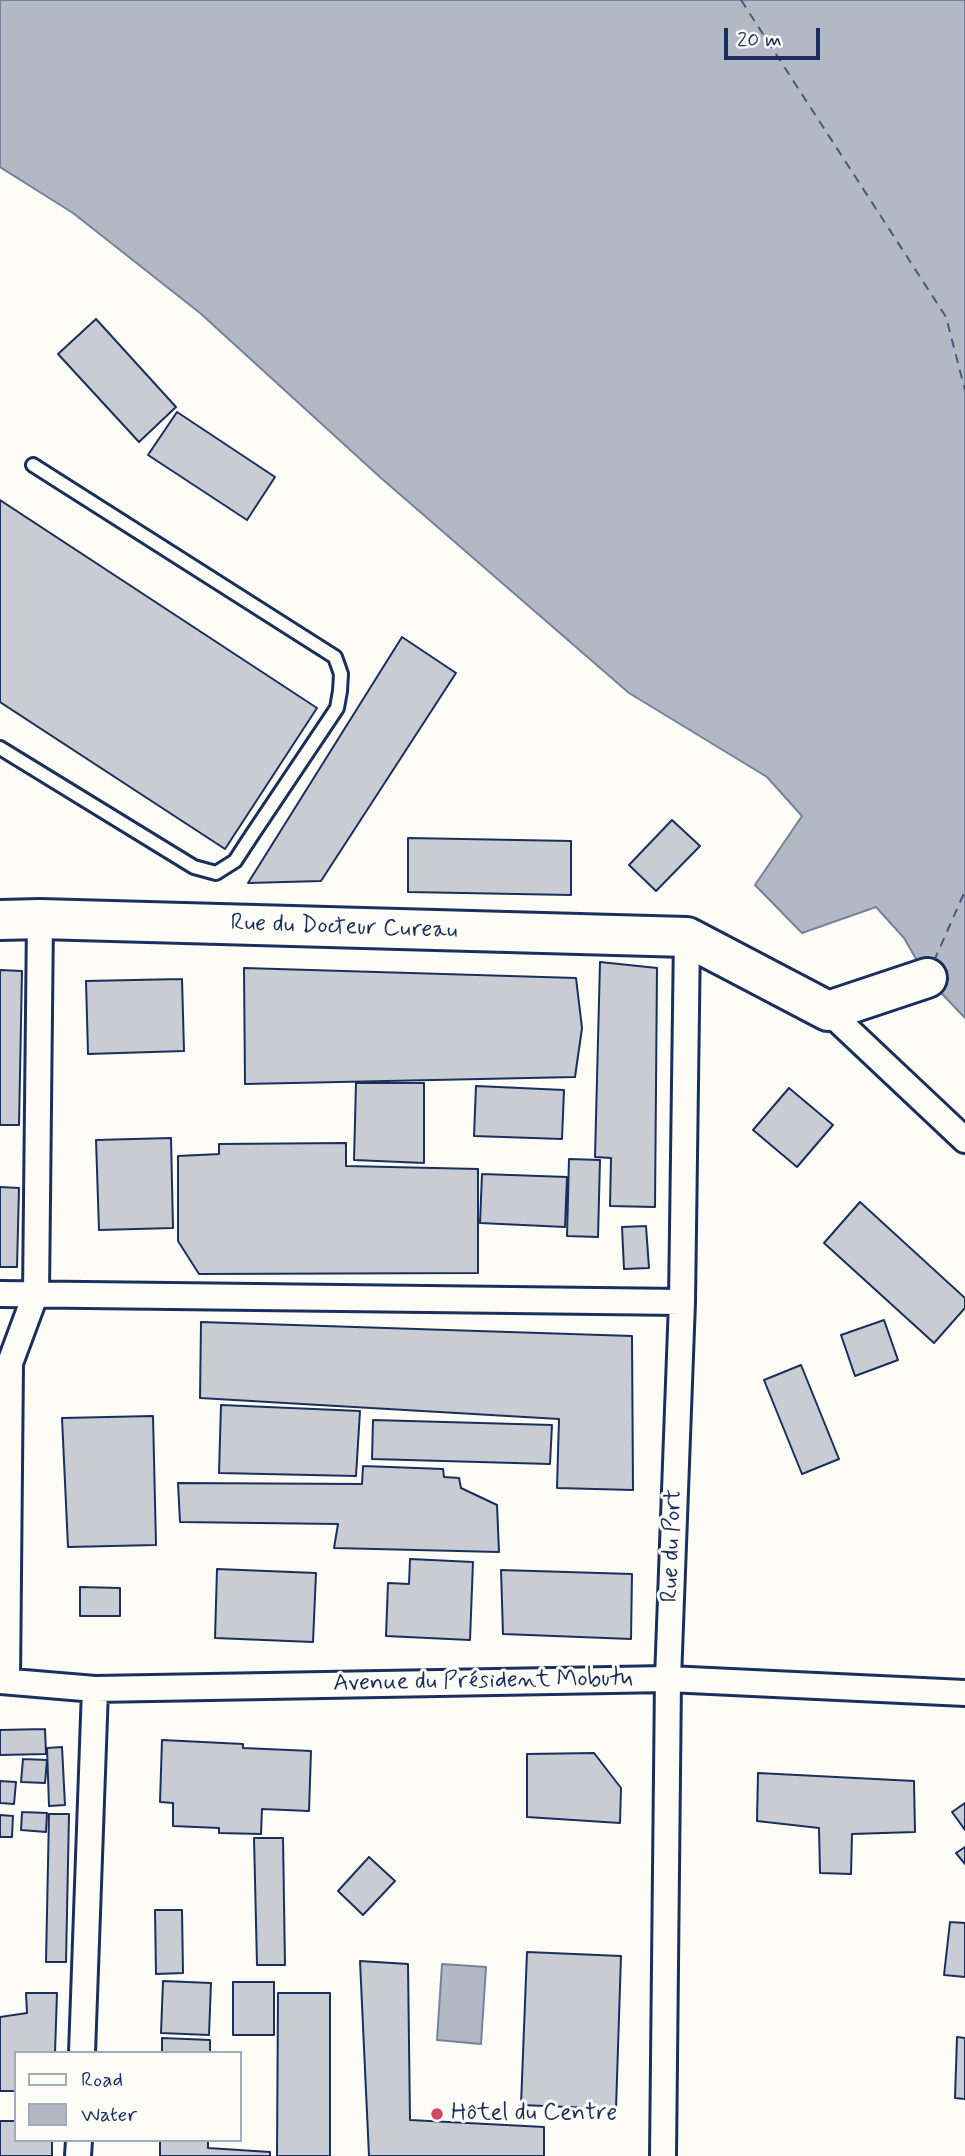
<!DOCTYPE html>
<meta charset="utf-8">
<style>
body{margin:0}
#map{position:relative;width:965px;height:2156px;overflow:hidden;background:#fdfcf7;font-family:Mynerve,sans-serif}
canvas{display:block}
.legend{position:absolute;left:14px;top:2051px;width:228px;height:91px;box-sizing:border-box;background:#fdfcf7;border:2px solid #a3aaba;margin:0;padding:9px 12px;list-style:none;font-size:21px;color:#1b2f5e}
.legend li{display:flex;align-items:center;gap:14px;height:35px}
.legend b{width:35px;border:2px solid #a3aaba}
.scale{position:absolute;left:724px;top:28px;width:96px;height:32px;box-sizing:border-box;border:4px solid #1b2f5e;border-top:0;padding-left:9px;font-size:21px;line-height:24px;white-space:nowrap;color:#1b2f5e;-webkit-text-stroke:5px #fdfcf7;paint-order:stroke}
</style>
<div id="map">
<canvas width="965" height="2156"></canvas>
<ul class="legend">
<li><b style="height:9px;background:#fdfcf7"></b>Road</li>
<li><b style="height:19px;background:#b3b8c5"></b>Water</li>
</ul>
<div class="scale">20 m</div>
</div>
<script>
const ctx = document.querySelector('canvas').getContext('2d');
ctx.lineJoin = 'round';
function fill(path, color) { ctx.fillStyle = color; ctx.fill(path, 'evenodd'); }
const toPath = rows => new Path2D(rows.map(r => 'M' + r).join(''));
function trace(path, color, width, dash) { ctx.strokeStyle = color; ctx.lineWidth = width; ctx.lineCap = dash ? 'butt' : 'round'; ctx.setLineDash(dash || []); ctx.stroke(path); }
function write(font, color, halo, rows, align = 'center') {
  ctx.font = font + ' Mynerve,sans-serif'; ctx.lineWidth = 6; ctx.setLineDash([]); ctx.textBaseline = 'middle'; ctx.strokeStyle = halo; ctx.fillStyle = color; for (const [text, x, y, turn = 0] of rows) {
    ctx.save(); ctx.translate(x, y); ctx.rotate((+turn || 0) * Math.PI / 180); ctx.textAlign = isNaN(turn) ? turn : align; if (halo) ctx.strokeText(text, 0, 0); ctx.fillText(text, 0, 0); ctx.restore();
  }
}
const water = toPath([
 [0,0,965,0,965,1018,927,978,904,938,876,907,802,933,755,885,802,816,767,777,629,693,381,478,200,313,73,213,0,167,0,0],
 [442,1964,486,1967,481,2044,437,2040,442,1964]
]);
const ferry = toPath([
 [741,0,946,317,965,390],
 [934,961,965,891]
]);
const building = toPath([
 [96,319,176,407,139,442,58,354,96,319],
 [177,412,275,477,247,520,148,455,177,412],
 [0,500,317,708,225,849,0,702,0,500],
 [402,637,456,673,321,881,248,883,402,637],
 [672,820,700,846,656,891,629,865,672,820],
 [408,838,571,841,571,895,408,892,408,838],
 [600,962,657,968,655,1207,610,1206,611,1158,595,1157,600,962],
 [244,968,576,978,582,1028,575,1077,245,1084,244,968],
 [0,970,22,971,19,1125,0,1125,0,970],
 [182,979,184,1051,88,1054,86,981,182,979],
 [356,1083,424,1083,424,1163,354,1160,356,1083],
 [476,1086,564,1090,562,1139,474,1136,476,1086],
 [789,1088,833,1125,797,1167,753,1130,789,1088],
 [171,1138,173,1228,99,1230,96,1140,171,1138],
 [346,1143,346,1166,478,1169,478,1273,199,1274,178,1241,178,1156,219,1154,219,1144,346,1143],
 [569,1159,600,1160,598,1237,567,1236,569,1159],
 [482,1174,567,1177,565,1227,480,1223,482,1174],
 [0,1187,19,1188,17,1267,0,1267,0,1187],
 [860,1202,965,1298,965,1308,934,1343,824,1243,860,1202],
 [646,1226,649,1268,624,1269,622,1227,646,1226],
 [884,1320,898,1360,855,1376,841,1335,884,1320],
 [201,1322,632,1336,633,1490,557,1488,559,1419,200,1398,201,1322],
 [801,1365,839,1459,802,1474,764,1380,801,1365],
 [221,1405,360,1411,356,1476,219,1473,221,1405],
 [153,1416,156,1545,68,1547,62,1418,153,1416],
 [373,1420,552,1425,550,1464,372,1459,373,1420],
 [363,1466,443,1469,444,1477,459,1478,461,1488,497,1505,499,1552,334,1548,338,1524,180,1522,178,1483,362,1484,363,1466],
 [410,1559,473,1562,470,1640,386,1636,388,1583,409,1584,410,1559],
 [217,1569,316,1573,313,1642,215,1638,217,1569],
 [501,1570,632,1574,631,1639,503,1634,501,1570],
 [80,1587,120,1588,120,1616,80,1616,80,1587],
 [45,1729,46,1754,0,1755,0,1730,45,1729],
 [162,1740,243,1744,243,1748,311,1751,309,1811,262,1809,261,1834,219,1833,219,1828,173,1826,173,1803,160,1802,162,1740],
 [62,1747,65,1805,49,1806,47,1748,62,1747],
 [594,1753,621,1788,620,1823,527,1817,527,1754,594,1753],
 [23,1759,47,1760,45,1783,21,1782,23,1759],
 [758,1773,914,1781,915,1832,852,1834,851,1874,820,1873,819,1828,757,1821,758,1773],
 [0,1781,16,1782,14,1804,0,1803,0,1781],
 [965,1803,965,1830,952,1812,965,1803],
 [22,1812,47,1813,46,1832,21,1830,22,1812],
 [49,1814,69,1814,66,1962,46,1962,49,1814],
 [0,1815,13,1816,12,1837,0,1837,0,1815],
 [254,1838,283,1838,285,1965,257,1965,254,1838],
 [965,1847,965,1864,956,1853,965,1847],
 [369,1857,395,1881,363,1915,338,1891,369,1857],
 [155,1910,182,1910,183,1973,156,1974,155,1910],
 [950,1922,965,1923,965,1977,944,1975,950,1922],
 [527,1952,621,1956,616,2109,521,2105,527,1952],
 [360,1961,408,1964,410,2120,544,2127,544,2156,369,2156,360,1961],
 [163,1981,211,1983,209,2035,161,2033,163,1981],
 [233,1982,274,1982,274,2035,233,2035,233,1982],
 [26,1993,57,1993,55,2053,16,2053,16,2091,0,2091,0,2017,27,2013,26,1993],
 [278,1993,330,1993,330,2156,277,2156,278,1993],
 [957,2037,965,2038,965,2099,955,2098,957,2037],
 [162,2038,210,2040,210,2053,162,2053,162,2038],
 [0,2121,16,2121,16,2140,52,2140,52,2156,0,2156,0,2121],
 [160,2140,208,2140,208,2148,270,2152,270,2156,160,2156,160,2140]
]);
const lane = toPath([
 [0,748,194,867,216,873,235,861,252,835,337,708,340,691,341,674,335,657,33,465]
]);
const street = toPath([
 [828,1011,965,1140],
 [0,1294,682,1302],
 [0,1681,95,1689,668,1679,965,1693],
 [7,1681,10,1363,36,1293,40,919],
 [82,2053,95,1689],
 [78,2156,79,2140],
 [663,2156,668,1679,682,1302,687,937]
]);
const primary = toPath([
 [0,920,40,919,687,937,828,1011,927,978]
]);
const markers = [
 [437,2114,7,"#d1495b"]
];
const streetNames = [
 ["Rue du Docteur Cureau",344,928,2],
 ["Rue du Port",673,1546,-88],
 ["Avenue du Président Mobutu",483,1682,-1]
];
const poiNames = [
 ["Hôtel du Centre",451,2114]
];
fill(water, '#b3b8c5');
trace(water, '#76819c', 2);
trace(ferry, '#49587d', 2, [9, 7]);
fill(building, '#c9ccd3');
trace(building, '#1b2f5e', 2);
trace(lane, '#1b2f5e', 18);
trace(street, '#1b2f5e', 30);
trace(primary, '#1b2f5e', 44);
trace(lane, '#fdfcf7', 12);
trace(street, '#fdfcf7', 24);
trace(primary, '#fdfcf7', 38);
for (const [x, y, r, color] of markers) { const dot = new Path2D(); dot.arc(x, y, r, 0, 2 * Math.PI); ctx.fillStyle = color; ctx.fill(dot); trace(dot, '#fdfcf7', 2.5); }
write('24px', '#1b2f5e', '#fdfcf7', streetNames);
write('24px', '#1b2f5e', '#fdfcf7', poiNames, 'left');
</script>
